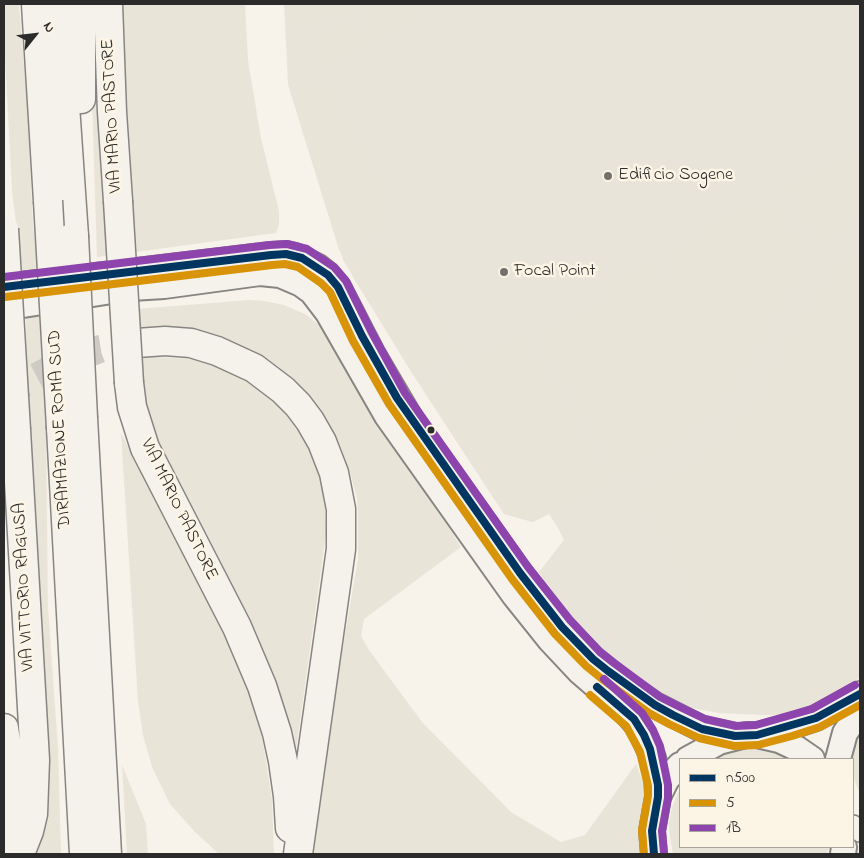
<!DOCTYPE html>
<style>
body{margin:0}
#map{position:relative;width:864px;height:858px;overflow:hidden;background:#f7f3ea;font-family:"Indie Flower",sans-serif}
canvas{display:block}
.frame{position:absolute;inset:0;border:5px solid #2b2b2b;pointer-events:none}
.legend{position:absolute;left:679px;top:758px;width:175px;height:90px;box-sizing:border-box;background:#fcf5e5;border:1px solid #a8a49b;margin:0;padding:6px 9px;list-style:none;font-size:15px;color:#2b2b2b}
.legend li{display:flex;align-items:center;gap:10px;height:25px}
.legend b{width:25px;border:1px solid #a8a49b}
.north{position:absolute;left:10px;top:10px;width:50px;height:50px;-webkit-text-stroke:4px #fcf5e5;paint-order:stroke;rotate:61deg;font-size:14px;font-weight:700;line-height:20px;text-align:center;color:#2b2b2b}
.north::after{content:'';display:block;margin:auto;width:18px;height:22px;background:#2b2b2b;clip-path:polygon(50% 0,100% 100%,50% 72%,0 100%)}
</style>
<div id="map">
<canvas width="864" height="858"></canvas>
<div class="frame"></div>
<ul class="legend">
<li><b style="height:6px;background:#00365f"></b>n500</li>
<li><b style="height:6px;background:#d89406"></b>5</li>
<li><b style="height:6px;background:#8e44ad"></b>1B</li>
</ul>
<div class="north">N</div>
</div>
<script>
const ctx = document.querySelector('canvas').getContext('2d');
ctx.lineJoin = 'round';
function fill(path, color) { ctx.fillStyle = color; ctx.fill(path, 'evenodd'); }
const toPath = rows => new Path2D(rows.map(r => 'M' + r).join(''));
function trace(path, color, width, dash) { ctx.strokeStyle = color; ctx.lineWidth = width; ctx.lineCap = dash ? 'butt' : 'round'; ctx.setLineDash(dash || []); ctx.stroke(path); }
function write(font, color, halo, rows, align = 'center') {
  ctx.font = font + ' "Indie Flower",sans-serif'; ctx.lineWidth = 5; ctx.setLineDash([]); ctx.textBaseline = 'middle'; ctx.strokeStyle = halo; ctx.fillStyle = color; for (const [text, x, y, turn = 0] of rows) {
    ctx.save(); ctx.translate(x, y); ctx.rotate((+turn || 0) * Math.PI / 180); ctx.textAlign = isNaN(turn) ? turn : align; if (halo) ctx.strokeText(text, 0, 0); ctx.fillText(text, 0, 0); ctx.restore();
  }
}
const built = toPath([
 [284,4,860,4,860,678,791,714,762,715,719,713,687,707,646,685,598,650,557,606,539,572,564,540,558,528,549,514,533,522,504,514,412,373,343,260,288,84]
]);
const green = toPath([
 [4,4,19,4,27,100,33,226,42,296,45,350,48,608,58,748,61,854,30,854,26,324,23,279,12,191,4,36],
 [89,4,98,4,111,255,97,257],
 [121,4,245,4,248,60,261,138,279,211,279,224,276,233,128,253],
 [291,4,344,4,348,11,338,17,292,30],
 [381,4,412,4,419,17,377,41,362,15],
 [354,20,369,46,324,70,309,44],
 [323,81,382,185,374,190,391,219,339,250,290,91],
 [860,146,860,211,820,245,788,186],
 [759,202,765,212,778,204,808,258,733,388,699,426,618,477,546,348,551,345,544,334,605,299,600,291,647,262,657,281,673,272,663,253],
 [393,242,458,349,412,373,353,277,349,264],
 [860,252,860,678,808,709,791,714,762,715,639,496,685,473,732,434,766,390,801,318,842,263],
 [249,300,264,301,284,305,305,314,319,325,330,340,461,547,364,619,361,636,369,650,422,722,511,812,561,842,585,835,636,764,644,785,641,844,643,854,312,854,334,698,358,559,358,513,357,498,350,472,341,447,331,427,320,410,307,395,137,338,137,309],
 [522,332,532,350,502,366,497,367,487,363,482,355],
 [537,354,609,482,533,522,504,514,423,390,477,358,487,370,499,372],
 [139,356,192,359,204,361,245,377,273,397,284,410,308,446,316,465,325,499,326,534,296,750,274,675,216,557,163,459,144,403],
 [121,433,217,619,248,690,263,742,272,800,274,854,219,854,194,831,170,804,152,767,143,735,138,702],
 [860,730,860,794,854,779,851,757],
 [741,748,756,748,772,751,790,759,709,759,725,752],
 [122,765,146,824,148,854,127,854],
 [680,788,680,847,829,847,827,854,673,854,670,838,669,823,672,807]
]);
const trunkTunnel = toPath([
 [4,402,19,386,65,362,100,349,137,343]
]);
const minor = toPath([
 [853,825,860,832]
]);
const tertiary = toPath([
 [4,287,271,255,286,254,295,256,318,267,328,275,338,287,372,353,412,421,520,573,562,627,593,659,624,684,655,705,702,729,735,736],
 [4,308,131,288,164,286,260,273,280,275,301,284,312,292,328,313,387,416,514,595,550,640,580,672,624,710,640,728,653,758,657,774,658,797],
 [758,735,789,727,816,718,860,694],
 [688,759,719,742,746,735,757,735,779,740,796,748,812,759],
 [838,759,845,733,860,711],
 [654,854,652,831,658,797,667,779,680,765],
 [843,854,844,847]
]);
const trunk = toPath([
 [108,4,112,112,118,201],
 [137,343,165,341,191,343,217,351,254,368,283,390,298,405,310,421,322,442,334,473,341,509,341,549,298,854],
 [129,383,132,407,145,448,237,627,262,686,277,733,283,761,288,796,290,828],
 [16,430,35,760,33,814,29,831,20,854],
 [4,728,13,789,13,824,11,851]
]);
const motorway = toPath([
 [36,4,48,201],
 [58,4,74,236],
 [81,99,81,4],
 [83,418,107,854],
 [61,428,84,854]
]);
const trunkBridge = toPath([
 [118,201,129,383],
 [4,229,16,430]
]);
const motorwayBridge = toPath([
 [48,201,61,428],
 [74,236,83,418]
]);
const bus1 = toPath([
 [4,287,271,255,286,254,302,258,328,275,338,287,362,336,397,398,520,573,562,627,593,659,608,671,655,705,673,715,702,729,735,736,757,735,816,718,860,694],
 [597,687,634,719,644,735,650,749,658,785,658,797,652,831,654,854]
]);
const bus2 = toPath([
 [5,297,272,265,285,264,298,267,321,283,330,292,353,341,389,404,512,579,555,634,586,666,602,679,649,713,669,724,699,738,734,746,758,745,792,736,820,727,860,705],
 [590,695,626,726,640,752,648,786,648,796,642,830,644,854]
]);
const bus3 = toPath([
 [4,277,270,245,287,244,307,249,334,267,346,281,371,331,405,393,528,567,570,620,600,652,614,663,660,697,678,706,705,719,736,726,756,725,812,709,855,685],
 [604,679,642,713,653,730,660,746,668,785,668,798,662,831,664,853]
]);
const markers = [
 [608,176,5,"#72716e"],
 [504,272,5,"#72716e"],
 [431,430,4.5,"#2b2b2b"]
];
const streetNames = [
 ["VIA MARIO PASTORE",113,116,-93],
 ["DIRAMAZIONE ROMA SUD",61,429,-93],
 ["VIA MARIO PASTORE",178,510,64],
 ["VIA VITTORIO RAGUSA",25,587,-93]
];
const poiNames = [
 ["Edificio Sogene",618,176],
 ["Focal Point",514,272]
];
fill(built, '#e9e4d9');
fill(green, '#e9e4d8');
trace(trunkTunnel, '#cecbc4', 28, [28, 14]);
trace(minor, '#878581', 22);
trace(tertiary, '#878581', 28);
trace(trunk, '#878581', 31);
trace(motorway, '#878581', 31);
trace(minor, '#f5f2ec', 19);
trace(tertiary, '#f5f2ec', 24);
trace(trunk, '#f5f2ec', 28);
trace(motorway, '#f5f2ec', 28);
trace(trunkBridge, '#878581', 31, []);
trace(motorwayBridge, '#878581', 31, []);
trace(trunkBridge, '#f5f2ec', 28);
trace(motorwayBridge, '#f5f2ec', 28);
trace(bus1, '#00365f', 8);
trace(bus2, '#d89406', 8);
trace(bus3, '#8e44ad', 8);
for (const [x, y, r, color] of markers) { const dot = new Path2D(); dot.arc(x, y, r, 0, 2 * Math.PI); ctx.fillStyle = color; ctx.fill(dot); trace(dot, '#fcf5e5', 2); }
write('18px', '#2b2b2b', '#fcf5e5', streetNames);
write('18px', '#2b2b2b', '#fcf5e5', poiNames, 'left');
</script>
